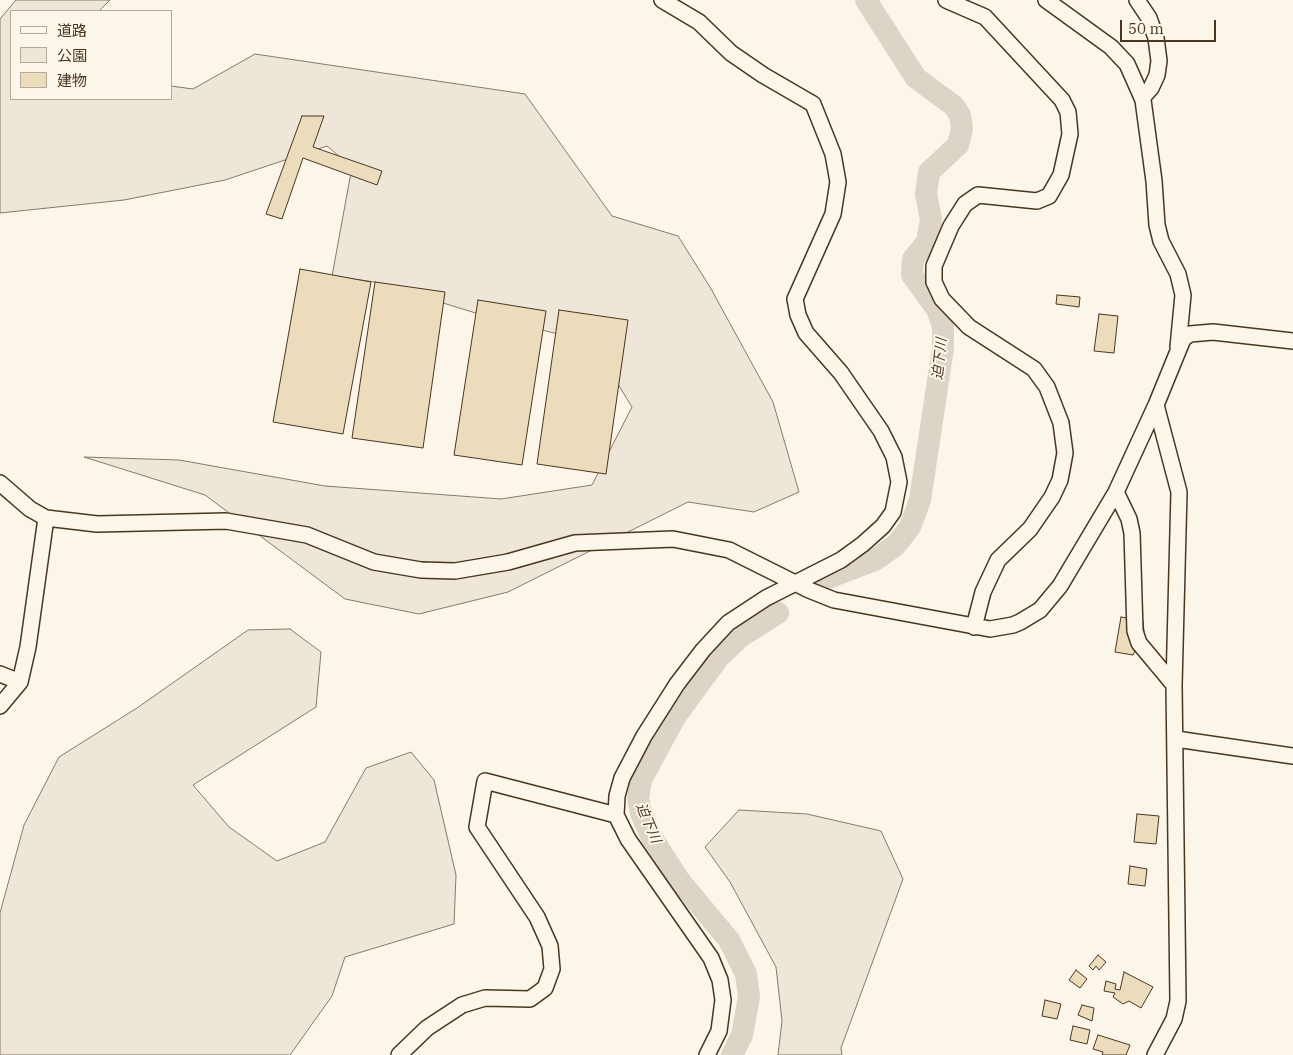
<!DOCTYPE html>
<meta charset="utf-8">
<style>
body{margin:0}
#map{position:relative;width:1293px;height:1055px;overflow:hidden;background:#fbf6e9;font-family:"IBM Plex Serif","Noto Sans JP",serif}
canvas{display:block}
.legend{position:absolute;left:10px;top:10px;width:162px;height:90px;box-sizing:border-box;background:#fbf6e9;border:1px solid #b4a999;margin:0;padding:6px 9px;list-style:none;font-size:15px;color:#4a3520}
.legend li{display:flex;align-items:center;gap:10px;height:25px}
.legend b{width:25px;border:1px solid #b4a999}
.scale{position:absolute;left:1120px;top:20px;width:96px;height:22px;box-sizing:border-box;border:2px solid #4a3520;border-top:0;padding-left:6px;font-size:15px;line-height:18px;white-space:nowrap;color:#4a3520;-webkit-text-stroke:4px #fbf6e9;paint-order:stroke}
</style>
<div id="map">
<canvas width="1293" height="1055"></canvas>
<ul class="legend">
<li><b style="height:6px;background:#fbf6e9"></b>道路</li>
<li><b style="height:14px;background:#ede6d9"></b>公園</li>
<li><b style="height:14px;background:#ecdcbc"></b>建物</li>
</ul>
<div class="scale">50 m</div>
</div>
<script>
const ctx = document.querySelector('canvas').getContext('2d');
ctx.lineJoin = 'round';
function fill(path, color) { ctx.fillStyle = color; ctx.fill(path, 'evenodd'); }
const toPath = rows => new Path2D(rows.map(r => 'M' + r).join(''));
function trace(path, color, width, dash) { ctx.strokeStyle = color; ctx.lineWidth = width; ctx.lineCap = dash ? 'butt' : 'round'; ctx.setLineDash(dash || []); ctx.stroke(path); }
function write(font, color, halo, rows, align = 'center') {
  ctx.font = font + ' "IBM Plex Serif","Noto Sans JP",serif'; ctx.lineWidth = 4; ctx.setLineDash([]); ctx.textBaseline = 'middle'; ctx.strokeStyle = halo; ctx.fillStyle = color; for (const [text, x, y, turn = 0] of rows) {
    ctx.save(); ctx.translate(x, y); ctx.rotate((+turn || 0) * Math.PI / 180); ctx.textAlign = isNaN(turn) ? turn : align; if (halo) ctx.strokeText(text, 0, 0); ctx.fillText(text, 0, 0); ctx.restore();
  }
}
const green = toPath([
 [16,0,110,0,99,11,11,11,11,99,171,99,171,86,193,89,255,54,525,94,612,216,678,236,710,287,773,402,799,492,754,512,688,502,508,592,419,614,345,599,205,495,84,457,179,460,325,486,501,499,592,485,632,407,592,342,495,319,375,282,332,276,352,167,327,146,225,180,124,200,0,213,0,19,16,0],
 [290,629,321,652,316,707,193,785,229,827,277,861,325,842,366,768,411,752,434,780,456,875,454,924,345,957,332,996,290,1055,0,1055,0,913,24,825,59,757,137,708,248,630,290,629],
 [739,810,807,814,881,831,903,879,841,1048,842,1055,778,1055,782,1021,776,967,730,882,705,847,739,810]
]);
const river = toPath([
 [825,579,875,560,896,545,910,527,920,500,943,348,943,327,937,309,912,275,913,259,927,242,931,219,926,194,929,172,958,145,962,129,960,115,954,106,916,78,866,0],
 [732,1055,742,1035,749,997,746,974,729,940,679,880,652,838,641,813,638,798,641,780,675,717,719,657,740,637,778,613]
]);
const building = toPath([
 [302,116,324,116,313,147,382,171,377,185,303,158,282,219,266,214,302,116],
 [300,269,371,282,343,434,273,422,300,269],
 [375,282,445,292,423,448,352,438,375,282],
 [1057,295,1080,297,1079,307,1056,304,1057,295],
 [478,300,546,311,522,465,454,455,478,300],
 [559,310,628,320,606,474,537,464,559,310],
 [1099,314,1118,316,1114,353,1094,351,1099,314],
 [1121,617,1143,621,1145,642,1139,643,1133,655,1115,652,1121,617],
 [1137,814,1159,816,1156,844,1134,842,1137,814],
 [1130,866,1147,869,1145,886,1128,884,1130,866],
 [1098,955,1106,962,1099,970,1096,966,1093,970,1089,966,1098,955],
 [1076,970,1087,979,1080,988,1069,980,1076,970],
 [1124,972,1153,987,1141,1008,1129,1001,1123,1004,1113,997,1115,993,1104,991,1106,981,1116,984,1115,989,1120,990,1124,972],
 [1045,1000,1061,1004,1057,1019,1042,1016,1045,1000],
 [1082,1005,1094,1008,1092,1021,1078,1015,1082,1005],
 [1073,1026,1090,1030,1087,1044,1070,1040,1073,1026],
 [1098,1035,1130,1045,1126,1055,1102,1055,1103,1052,1093,1049,1098,1035]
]);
const minor = toPath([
 [662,0,699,22,731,53,763,75,813,104,833,154,838,182,833,214,795,299,798,315,806,333,841,373,881,431,894,457,899,482,893,512,883,526,863,544,841,560,766,598,728,623,703,650,677,684,644,736,622,778,617,796,616,815,628,839,711,958,720,980,723,1000,719,1031,707,1055],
 [946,0,985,17,1062,100,1068,112,1070,134,1061,175,1049,196,1037,201,978,195,965,204,951,226,934,266,934,282,942,299,969,327,1034,369,1047,387,1061,423,1065,453,1060,480,1052,497,1030,529,998,560,983,592,974,627],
 [1046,0,1111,47,1127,64,1143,100,1154,181,1157,225,1161,241,1178,274,1183,295,1178,347],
 [1137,0,1149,18,1156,38,1159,61,1157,75,1151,88,1142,98],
 [0,483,30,509,46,518,97,524,226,521,307,535,374,562,421,570,455,571,508,562,575,543,673,539,729,550,809,590,834,600,990,629,1013,625,1020,622,1040,610,1060,586,1116,492,1156,405,1183,339,1190,334,1213,332,1293,341],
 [1116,492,1129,519,1132,533,1135,631,1139,643,1174,685],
 [0,674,20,682],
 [0,706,20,682,28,647,46,518],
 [1176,739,1293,756],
 [399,1055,427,1028,462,1005,485,998,530,999,545,988,552,969,550,946,537,917,477,827,485,781,616,815],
 [1155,1055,1174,1019,1178,1001,1174,685,1179,492,1156,405]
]);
const waterNames = [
 ["迫下川",940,359,-84],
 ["迫下川",648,823,67]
];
fill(green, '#ede6d9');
trace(green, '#887966', 1);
trace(river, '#dcd4c6', 22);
fill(building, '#ecdcbc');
trace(building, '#4a3520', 1);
trace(minor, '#4a3520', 18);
trace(minor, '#fbf6e9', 15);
write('italic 14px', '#4a3520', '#fbf6e9', waterNames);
</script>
